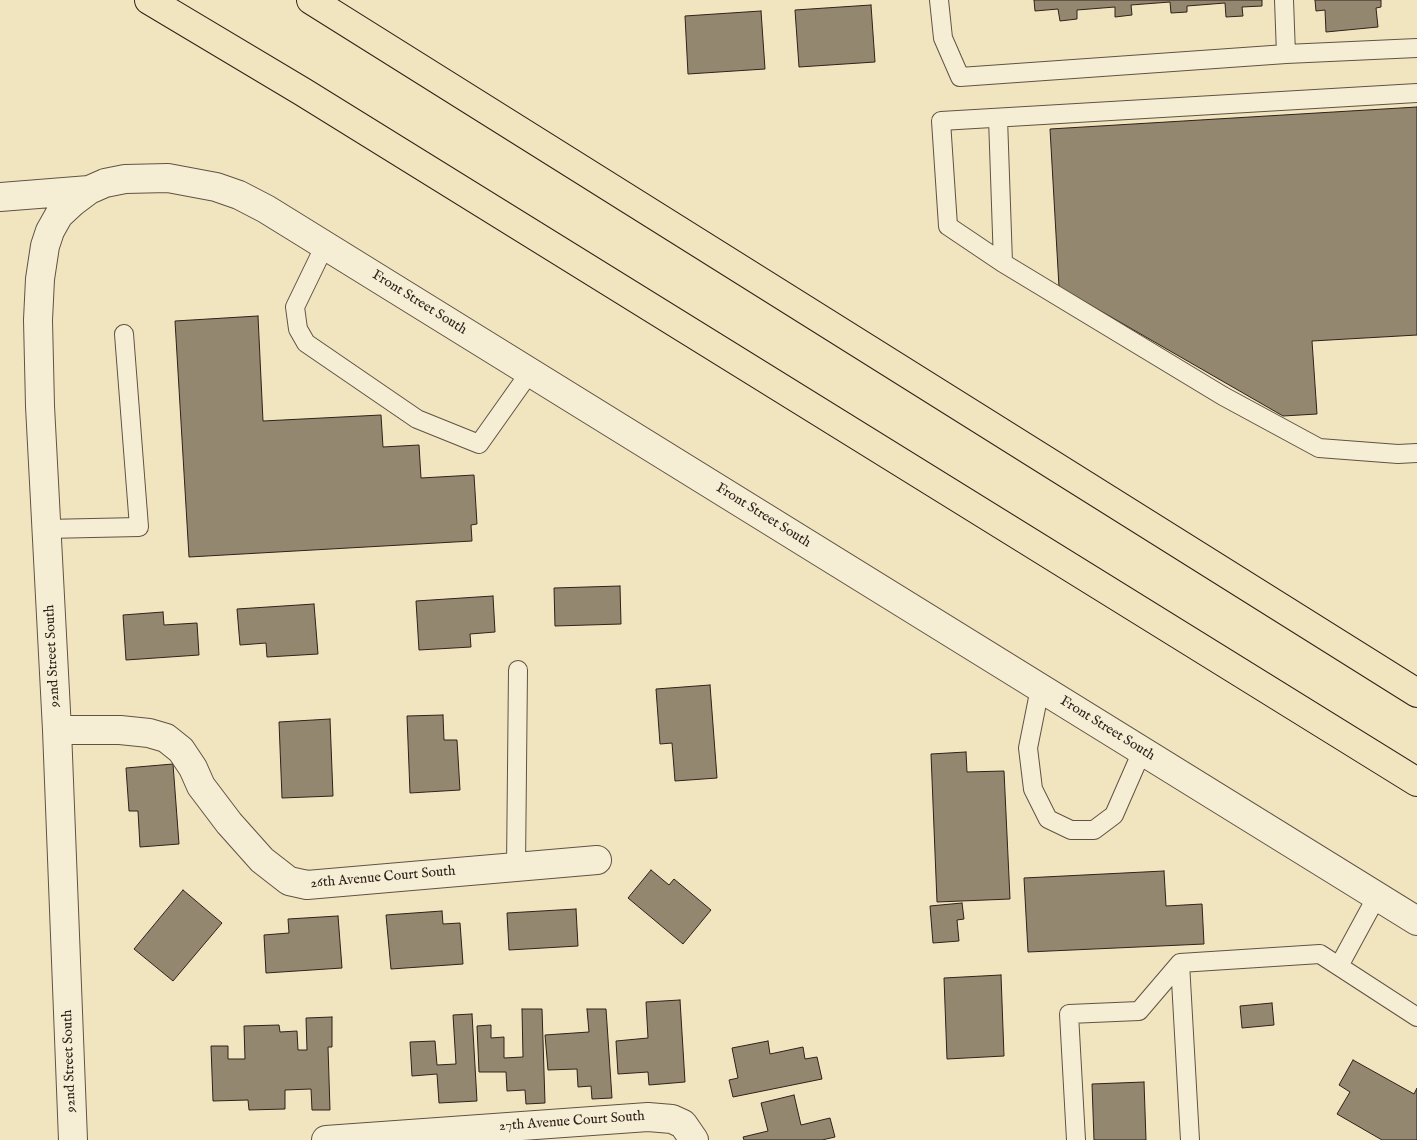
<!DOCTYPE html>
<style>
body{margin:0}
canvas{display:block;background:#f0e5bf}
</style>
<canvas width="1417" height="1140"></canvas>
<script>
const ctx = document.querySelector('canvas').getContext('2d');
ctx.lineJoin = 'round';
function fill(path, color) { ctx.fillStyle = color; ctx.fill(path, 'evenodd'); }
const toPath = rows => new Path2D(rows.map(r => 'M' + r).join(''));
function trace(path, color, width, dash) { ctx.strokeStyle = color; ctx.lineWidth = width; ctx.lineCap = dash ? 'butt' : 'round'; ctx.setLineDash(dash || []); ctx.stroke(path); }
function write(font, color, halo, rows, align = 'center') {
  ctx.font = font + ' "IM FELL English",serif'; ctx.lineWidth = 5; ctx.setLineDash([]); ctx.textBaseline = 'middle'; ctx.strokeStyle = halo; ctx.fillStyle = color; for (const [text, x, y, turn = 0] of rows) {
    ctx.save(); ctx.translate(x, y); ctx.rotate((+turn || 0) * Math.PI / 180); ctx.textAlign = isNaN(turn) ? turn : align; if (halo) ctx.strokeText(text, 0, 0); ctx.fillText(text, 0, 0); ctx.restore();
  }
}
const building = toPath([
 [1034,0,1262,0,1262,6,1242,7,1243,16,1226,17,1225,3,1187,6,1187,12,1171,13,1170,2,1131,5,1132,15,1115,17,1115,7,1077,10,1077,19,1060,21,1058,9,1035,11,1034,0],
 [1315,0,1381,0,1381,7,1376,8,1378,27,1326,32,1325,10,1316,11,1315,0],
 [871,5,875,62,799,67,795,10,871,5],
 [761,11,765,69,688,74,685,16,761,11],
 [1417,107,1417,335,1312,341,1317,414,1283,416,1059,287,1050,129,1417,107],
 [258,316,263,421,381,415,383,447,419,445,421,478,474,475,477,524,471,525,472,541,189,557,175,321,258,316],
 [620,586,621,624,555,626,554,588,620,586],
 [493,596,495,632,470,634,471,647,419,650,416,601,493,596],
 [314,604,318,654,267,657,266,643,240,645,237,609,314,604],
 [163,612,164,625,197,623,199,655,126,660,123,615,163,612],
 [710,685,717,778,675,781,672,743,660,744,656,689,710,685],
 [443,715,444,740,457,740,460,790,410,793,407,716,443,715],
 [330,719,333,796,282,798,279,722,330,719],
 [966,752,967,772,1004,771,1010,899,937,902,931,754,966,752],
 [173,764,179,844,140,847,138,811,129,811,126,768,173,764],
 [651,870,669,885,674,879,711,910,683,944,628,898,651,870],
 [1164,871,1166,906,1202,904,1204,944,1028,952,1024,878,1164,871],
 [183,890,222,923,173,981,134,949,183,890],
 [962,903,964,919,957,920,959,941,933,943,930,906,962,903],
 [576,909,578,946,509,950,507,913,576,909],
 [442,911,443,924,460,923,463,964,391,969,386,915,442,911],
 [338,916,342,968,266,973,264,935,289,933,288,919,338,916],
 [1001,975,1004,1056,947,1059,944,978,1001,975],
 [680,1000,685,1082,649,1085,648,1072,618,1074,616,1041,648,1038,646,1002,680,1000],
 [1272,1003,1274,1025,1242,1028,1240,1006,1272,1003],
 [522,1009,542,1009,545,1103,526,1104,525,1090,507,1091,506,1072,479,1072,477,1026,491,1025,491,1038,504,1037,504,1058,523,1057,522,1009],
 [587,1009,606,1009,612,1098,592,1099,591,1086,578,1087,577,1069,548,1070,545,1035,589,1032,587,1009],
 [472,1014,477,1101,439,1103,437,1074,412,1076,410,1042,435,1041,437,1065,456,1064,453,1015,472,1014],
 [332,1017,332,1047,328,1047,330,1110,312,1110,311,1089,285,1090,285,1109,249,1110,248,1100,213,1101,211,1046,228,1046,228,1059,245,1059,244,1026,279,1025,280,1032,297,1031,298,1050,307,1050,306,1018,332,1017],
 [768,1041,770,1054,803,1047,805,1059,817,1057,822,1079,733,1097,729,1080,738,1078,732,1048,768,1041],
 [1353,1060,1414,1094,1417,1088,1417,1140,1382,1140,1337,1114,1350,1092,1339,1085,1353,1060],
 [1144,1082,1146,1140,1094,1140,1092,1084,1144,1082],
 [794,1095,801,1125,830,1118,835,1137,822,1140,744,1140,743,1137,768,1131,761,1103,794,1095]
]);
const service = toPath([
 [939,0,943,38,960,77,1286,54,1417,48],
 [1284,0,1286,54],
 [1417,93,941,121,948,226,1003,263,1223,396,1319,448,1398,454,1417,453],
 [998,118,1003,263],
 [325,245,295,307,298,329,306,343,417,419,479,444,530,372],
 [46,529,139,527,124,334],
 [1040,688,1028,748,1033,789,1048,819,1071,830,1094,830,1114,815,1142,751],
 [516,867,518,670],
 [1180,963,1190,1140],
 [1339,966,1377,896],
 [1076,1140,1069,1014,1139,1011,1180,963,1320,954,1417,1017]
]);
const minor = toPath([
 [0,197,89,190],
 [57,730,120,730,149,733,166,738,181,750,193,768,201,786,229,823,262,860,289,881,307,885,597,860],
 [73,1140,57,730,40,406,38,320,40,279,45,246,50,231,59,215,73,202,89,190,105,183,125,179,168,178,216,187,239,195,266,209,1417,921],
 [326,1140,648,1117,672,1119,683,1124,694,1140]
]);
const motorway = toPath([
 [149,0,303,92,1417,782],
 [311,0,1417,693]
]);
const streetNames = [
 ["Front Street South",419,303,32],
 ["Front Street South",763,516,32],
 ["92nd Street South",53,656,-93],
 ["Front Street South",1107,729,32],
 ["26th Avenue Court South",383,878,-5],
 ["92nd Street South",70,1061,-92],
 ["27th Avenue Court South",572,1122,-4]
];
fill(building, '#948770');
trace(building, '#31211b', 1);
trace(service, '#615244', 20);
trace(minor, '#615244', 30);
trace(motorway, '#31211b', 30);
trace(service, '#f5eed5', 18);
trace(minor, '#f5eed5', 28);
trace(motorway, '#f0e5bf', 28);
write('14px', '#31211b', '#f5eed5', streetNames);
</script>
